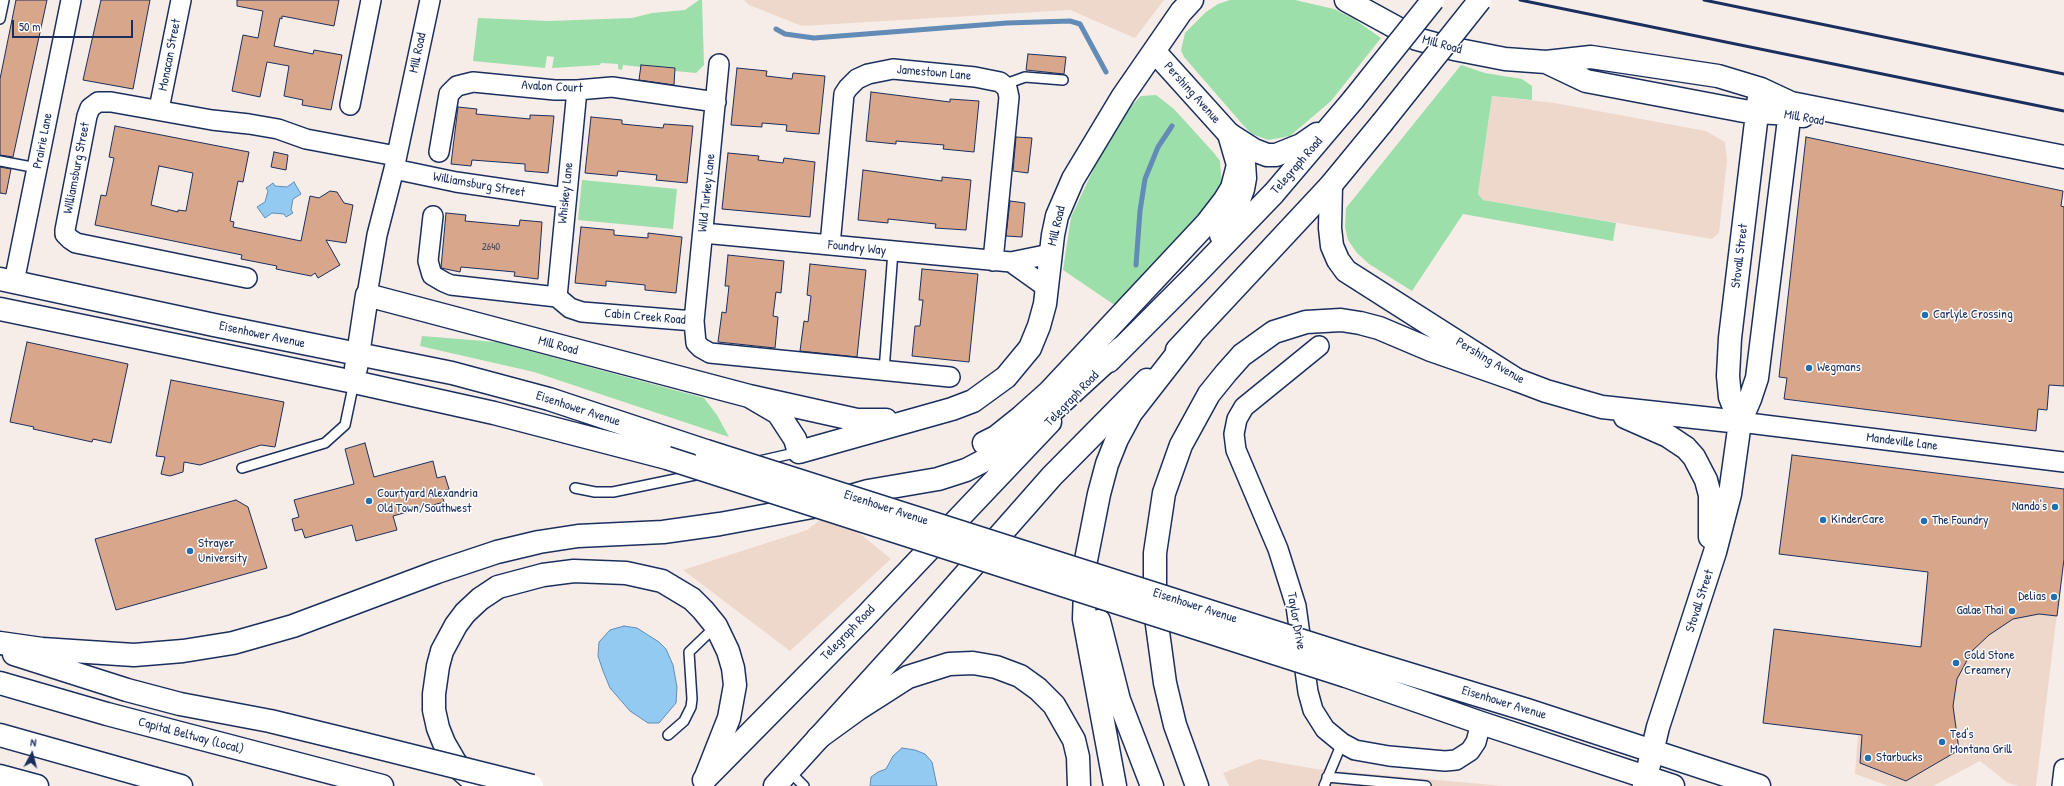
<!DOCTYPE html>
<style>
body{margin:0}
#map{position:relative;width:2064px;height:786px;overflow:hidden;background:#f7ede8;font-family:"Patrick Hand",sans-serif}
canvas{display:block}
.north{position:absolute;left:12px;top:734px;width:40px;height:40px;-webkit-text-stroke:3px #fff;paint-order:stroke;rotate:7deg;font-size:11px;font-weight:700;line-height:16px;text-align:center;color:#1b2f5e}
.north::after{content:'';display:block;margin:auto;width:14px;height:18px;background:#1b2f5e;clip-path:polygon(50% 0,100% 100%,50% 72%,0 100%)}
.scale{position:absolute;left:12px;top:20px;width:121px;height:18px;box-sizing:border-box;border:2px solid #1b2f5e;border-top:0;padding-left:5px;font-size:12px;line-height:14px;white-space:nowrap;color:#1b2f5e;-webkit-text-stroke:3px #fff;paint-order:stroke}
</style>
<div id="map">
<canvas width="2064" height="786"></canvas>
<div class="north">N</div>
<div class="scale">50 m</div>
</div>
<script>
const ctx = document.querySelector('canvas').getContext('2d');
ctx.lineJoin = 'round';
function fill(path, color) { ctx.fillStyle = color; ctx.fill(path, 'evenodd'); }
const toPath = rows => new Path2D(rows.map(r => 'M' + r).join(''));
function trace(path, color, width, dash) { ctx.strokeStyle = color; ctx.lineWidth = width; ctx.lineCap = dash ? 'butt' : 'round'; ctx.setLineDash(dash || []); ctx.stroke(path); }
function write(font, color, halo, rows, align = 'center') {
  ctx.font = font + ' "Patrick Hand",sans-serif'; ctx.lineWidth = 3; ctx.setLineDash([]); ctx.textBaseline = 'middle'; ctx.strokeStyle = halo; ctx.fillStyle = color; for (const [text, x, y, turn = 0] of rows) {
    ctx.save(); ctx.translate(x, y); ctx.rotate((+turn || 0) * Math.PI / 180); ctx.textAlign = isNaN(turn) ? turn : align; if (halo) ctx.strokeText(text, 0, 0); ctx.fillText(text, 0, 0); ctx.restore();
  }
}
const built = toPath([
 [744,0,1164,0,1135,38,1070,10,802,26,749,5],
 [1492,96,1555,103,1706,131,1725,142,1727,161,1719,233,1712,239,1483,200,1478,194],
 [832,511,891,559,790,651,683,570,807,530],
 [1928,572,2060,589,2036,786,2019,786,2008,783,1980,761,1933,786,1889,786,1855,774,1858,735,1909,741],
 [1259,759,1316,769,1504,786,1229,786,1223,773]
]);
const green = toPath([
 [699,0,702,0,704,65,696,73,675,71,675,68,641,65,641,67,623,65,622,70,618,69,618,64,601,63,600,65,552,68,554,57,547,56,545,68,473,61,478,18,549,21,632,18,652,13,685,10],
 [1230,0,1295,0,1334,9,1354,19,1381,38,1331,101,1290,136,1268,140,1252,134,1244,126,1184,57,1181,50,1185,33,1206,12,1218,4],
 [1461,65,1485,73,1522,79,1532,86,1532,100,1492,96,1478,194,1483,200,1616,223,1613,241,1463,214,1412,291,1369,264,1357,253,1348,240,1345,227,1346,208],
 [1156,95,1174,109,1214,153,1220,161,1222,188,1213,201,1116,306,1063,270,1071,217,1094,168,1128,109,1141,96],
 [582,180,677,189,673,229,578,220],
 [422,336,496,342,704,398,717,415,729,437,534,372,420,346]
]);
const water = toPath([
 [294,182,301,194,293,199,291,210,293,213,286,217,284,214,272,213,265,218,257,207,265,202,268,191,266,188,273,183,275,186,287,187,294,182],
 [624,626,637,628,659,642,666,649,673,665,677,687,676,703,659,723,648,723,630,711,610,688,603,671,598,656,599,642,610,630,624,626],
 [902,748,915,750,925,754,932,762,937,786,870,786,871,777,878,772,886,769,893,756,902,748]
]);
const stream = toPath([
 [776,29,785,34,814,38,1007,23,1070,21,1080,24,1106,72],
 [1136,265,1140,211,1145,179,1158,147,1172,126]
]);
const building = toPath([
 [16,0,47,0,13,157,0,155,0,79,16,0],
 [101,0,150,0,133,89,83,80,101,0],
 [237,0,339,0,334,26,282,16,282,19,280,18,274,46,313,54,314,50,342,55,331,110,302,105,303,100,284,96,289,66,267,62,260,97,232,91,243,35,258,38,263,11,237,6,237,0],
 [1028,54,1066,57,1064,74,1026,70,1028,54],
 [641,65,675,68,674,85,639,80,641,65],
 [737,68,767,71,766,76,792,79,793,73,825,76,819,134,786,131,787,125,762,123,762,127,731,125,737,68],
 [871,92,950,102,950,99,979,101,974,152,943,149,944,145,896,141,896,144,866,141,871,92],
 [458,107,477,109,476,114,530,119,530,115,554,116,548,173,525,171,525,164,472,160,471,166,451,164,458,107],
 [591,117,622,120,622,124,663,128,664,124,693,126,687,183,656,180,657,175,618,171,617,176,585,173,591,117],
 [115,126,249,152,243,182,238,181,230,221,234,222,233,227,301,241,310,196,319,198,330,191,337,192,344,203,353,205,346,243,326,240,340,265,318,278,315,273,311,276,276,269,277,266,241,259,242,255,95,225,101,195,106,196,114,158,109,157,115,126],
 [159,166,193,173,186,211,178,210,178,212,151,205,159,166],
 [1016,137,1032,138,1028,173,1013,171,1016,137],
 [1806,137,2063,191,2061,206,2064,207,2064,386,2049,385,2047,410,2038,409,2036,431,1784,399,1787,378,1779,377,1806,137],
 [274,152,288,155,286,170,271,167,274,152],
 [728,153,759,156,758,160,783,163,784,158,815,162,810,217,722,209,728,153],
 [0,167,11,169,6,194,0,193,0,167],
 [863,170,942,181,942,177,971,180,966,230,935,228,936,224,888,219,888,223,858,220,863,170],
 [1010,201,1025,203,1022,237,1006,236,1010,201],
 [446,213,466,215,465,221,519,226,520,220,542,222,538,279,514,276,515,272,461,267,460,272,441,268,446,213],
 [581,227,614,230,614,235,648,238,648,233,682,237,676,293,645,290,645,285,606,281,606,286,575,283,581,227],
 [728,255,784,261,781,293,776,292,773,316,778,317,775,348,718,342,722,312,726,313,729,286,725,286,728,255],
 [810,264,866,270,857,357,800,351,804,321,808,322,811,296,807,295,810,264],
 [922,269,978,274,969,362,912,356,915,326,920,326,923,300,919,300,922,269],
 [27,342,128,364,111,443,93,439,92,442,33,429,34,427,10,422,27,342],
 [171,380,284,402,275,447,261,445,200,465,184,462,183,472,170,476,161,474,165,457,156,456,171,380],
 [365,443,374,477,433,461,437,478,445,476,449,489,441,492,444,502,393,516,397,530,356,541,352,525,305,538,302,529,295,531,292,519,299,517,294,500,354,484,345,449,365,443],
 [1792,455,2064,489,2064,559,2057,616,2039,614,2013,619,1989,635,1972,651,1957,679,1953,706,1959,750,1906,781,1860,763,1862,735,1763,723,1774,629,1921,647,1928,572,1779,554,1792,455],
 [236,500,248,507,267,568,116,610,95,539,236,500]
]);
const lane = toPath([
 [0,19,4,0],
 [1003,85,1025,77,1063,80],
 [0,161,37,168],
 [884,371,893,251],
 [755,462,799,452],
 [242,468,325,443,345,425,354,382],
 [575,488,595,492,613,492,700,474],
 [668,735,684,721,691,707,692,699,689,652,716,626],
 [789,771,804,786],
 [1327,777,1426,786],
 [1324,786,1342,743]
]);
const street = toPath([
 [719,64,694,321,696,343,701,348,710,353,950,377],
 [350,105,371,0],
 [159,109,181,0],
 [439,152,449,94,457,86,473,82,555,90,577,90,612,87,716,102],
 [394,169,456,182,566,198],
 [433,216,428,261,432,275,444,282,451,285,557,297,570,308,582,312,694,321],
 [703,233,1011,262,1050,254],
 [830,245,844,94,848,88,857,79,868,74,893,69,975,77,1000,82,1007,88,1009,97,993,261],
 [1011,262,1046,287],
 [247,278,76,243,70,239,65,234,65,230,87,116,90,108,98,102,111,102,212,120,249,124,278,129,306,139,396,156],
 [14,282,71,0],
 [367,295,377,235,394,169,430,0],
 [557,297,577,90],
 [1319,346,1244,407,1237,419,1234,434,1236,450,1278,549,1296,606,1308,692,1313,710,1325,729,1342,743,1355,750,1389,756,1445,761,1456,760,1470,751,1476,742,1481,723],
 [1740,422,2064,462],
 [2062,786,2064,769]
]);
const secondary = toPath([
 [1346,0,1417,39,1454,49,1505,59,1546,62,1591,57,1718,76,1761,89,1791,103,2064,157],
 [1155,52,1229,134],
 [1546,62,1586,81,1744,111,1789,114,1803,116],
 [1331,185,1330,228,1332,246,1338,260,1346,271,1517,380,1546,391,1602,407,1740,422],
 [0,279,214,325,452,373,549,399,706,451],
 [0,309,354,382,494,413,667,458],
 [356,368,367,295,749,396,857,420,886,420],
 [749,396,778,413,795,439,799,452,952,409,973,401,1006,377,1030,348,1039,326,1045,304,1053,235,1057,216,1073,179,1123,96,1181,12,1192,0],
 [1625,417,1668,436,1686,448,1694,457,1706,480,1710,495,1710,537],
 [1740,422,1730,397,1728,376,1730,338,1759,97],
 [1353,657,1527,710,1759,786],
 [1346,676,1481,723,1673,786],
 [1644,786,1658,727,1715,552,1730,494,1740,422,1750,399,1757,378,1791,103]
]);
const primary = toPath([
 [1229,134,1254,150,1267,155,1276,155,1301,145,1317,134],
 [1221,235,1235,211,1243,189,1245,178,1244,163],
 [1177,350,1331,185,1382,123],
 [1109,361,1195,275,1274,193,1353,100],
 [704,780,864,618,1050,422],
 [775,786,911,636,1052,476,1147,380]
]);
const highway = toPath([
 [984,443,996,437,1021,417,1049,392,1207,223,1224,201,1232,188,1238,165,1229,134],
 [1099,621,1119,700,1152,786],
 [0,643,42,649,134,655,183,651,233,643,293,626,437,572,497,552,539,542,578,536,663,532,720,524,812,507,868,491,938,479,966,470,993,456,1021,437,1051,412,1121,348],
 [14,654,127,690,180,704,270,721,352,741],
 [0,683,107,714,382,786],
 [0,735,181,786],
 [818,738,858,709,908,677,949,664,973,663,996,667,1020,676,1038,689,1054,705,1074,740,1078,757,1079,786],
 [0,776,37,786],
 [479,786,462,771,455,762,444,743,438,728,434,710,434,694,438,666,442,651,456,625,465,613,480,599,498,587,543,575,574,571,626,573,662,581,692,599,703,610,716,626,728,651,733,668,735,685,729,718,705,779],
 [1115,786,1084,619,1086,560,1099,494,1107,464,1117,439,1131,413,1191,336],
 [1197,786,1175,725,1165,683,1155,610,1155,553,1164,493,1181,445,1209,394,1226,373,1242,355,1274,332,1306,322,1341,320,1360,323,1379,328,1431,350,1517,380]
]);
const rail = toPath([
 [1520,0,2064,111],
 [1704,0,2064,74]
]);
const secondaryBridge = toPath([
 [706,451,1353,657],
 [667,458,1346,676]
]);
const primaryBridge = toPath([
 [1353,100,1433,0],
 [1382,123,1480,0]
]);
const highwayBridge = toPath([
 [352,741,532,786]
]);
const markers = [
 [1925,315,4,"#1f6fb2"],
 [1809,368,4,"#1f6fb2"],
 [369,501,4,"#1f6fb2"],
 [2055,507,4,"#1f6fb2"],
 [1823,520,4,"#1f6fb2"],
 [1924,521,4,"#1f6fb2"],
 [190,551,4,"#1f6fb2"],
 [2054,597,4,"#1f6fb2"],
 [2012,611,4,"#1f6fb2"],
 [1956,663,4,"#1f6fb2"],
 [1942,742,4,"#1f6fb2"],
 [1868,758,4,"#1f6fb2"]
];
const numberNames = [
 ["2640",491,247]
];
const streetNames = [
 ["Mill Road",1442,45,15],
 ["Mill Road",418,53,-78],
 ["Monacan Street",170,55,-79],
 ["Jamestown Lane",934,73,5],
 ["Avalon Court",552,87,3],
 ["Pershing Avenue",1192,93,48],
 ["Mill Road",1804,118,10],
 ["Prairie Lane",43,141,-79],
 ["Telegraph Road",1297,166,-49],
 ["Williamsburg Street",77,168,-79],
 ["Williamsburg Street",479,185,10],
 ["Whiskey Lane",566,193,-84],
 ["Wild Turkey Lane",707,193,-84],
 ["Mill Road",1057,226,-77],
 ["Foundry Way",857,248,6],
 ["Stovall Street",1740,256,-83],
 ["Cabin Creek Road",645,317,5],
 ["Eisenhower Avenue",262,335,12],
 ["Mill Road",558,346,15],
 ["Pershing Avenue",1490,361,31],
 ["Telegraph Road",1072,399,-46],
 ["Eisenhower Avenue",578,409,18],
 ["Mandeville Lane",1902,442,7],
 ["Eisenhower Avenue",886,508,18],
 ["Stovall Street",1700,601,-72],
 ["Eisenhower Avenue",1195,606,18],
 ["Taylor Drive",1296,621,80],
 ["Telegraph Road",848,633,-46],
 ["Eisenhower Avenue",1504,703,17],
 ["Capital Beltway (Local)",191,736,15]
];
const poiNames = [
 ["Carlyle Crossing",1933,315],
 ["Wegmans",1817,368],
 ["Courtyard Alexandria",377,494],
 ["Old Town/Southwest",377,509],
 ["Nando's",2047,507,"right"],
 ["KinderCare",1831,520],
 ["The Foundry",1932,521],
 ["Strayer",198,544],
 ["University",198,559],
 ["Delias",2046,597,"right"],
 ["Galae Thai",2004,611,"right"],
 ["Cold Stone",1964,656],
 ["Creamery",1964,671],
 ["Ted's",1950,735],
 ["Montana Grill",1950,750],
 ["Starbucks",1876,758]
];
fill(built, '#eed8cc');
fill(green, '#9cdfaa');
fill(water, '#92caf1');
trace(water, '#628cb6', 1);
trace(stream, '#628cb6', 5);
fill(building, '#d8a78b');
trace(building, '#1b2f5e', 1);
trace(lane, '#1b2f5e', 12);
trace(street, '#1b2f5e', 22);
trace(secondary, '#1b2f5e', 25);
trace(primary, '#1b2f5e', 25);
trace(highway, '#1b2f5e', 25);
trace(lane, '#fff', 9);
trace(street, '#fff', 19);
trace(secondary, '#fff', 22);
trace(primary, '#fff', 22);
trace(highway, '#fff', 22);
trace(rail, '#1b2f5e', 3);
trace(secondaryBridge, '#1b2f5e', 25, []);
trace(primaryBridge, '#1b2f5e', 25, []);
trace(highwayBridge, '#1b2f5e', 25, []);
trace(secondaryBridge, '#fff', 22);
trace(primaryBridge, '#fff', 22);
trace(highwayBridge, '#fff', 22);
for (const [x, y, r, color] of markers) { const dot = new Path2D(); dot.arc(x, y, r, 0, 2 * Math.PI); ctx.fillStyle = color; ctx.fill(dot); trace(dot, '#fff', 1.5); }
write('11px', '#4a4d69', null, numberNames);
write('13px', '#1b2f5e', '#fff', streetNames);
write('13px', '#1b2f5e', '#fff', poiNames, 'left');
</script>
